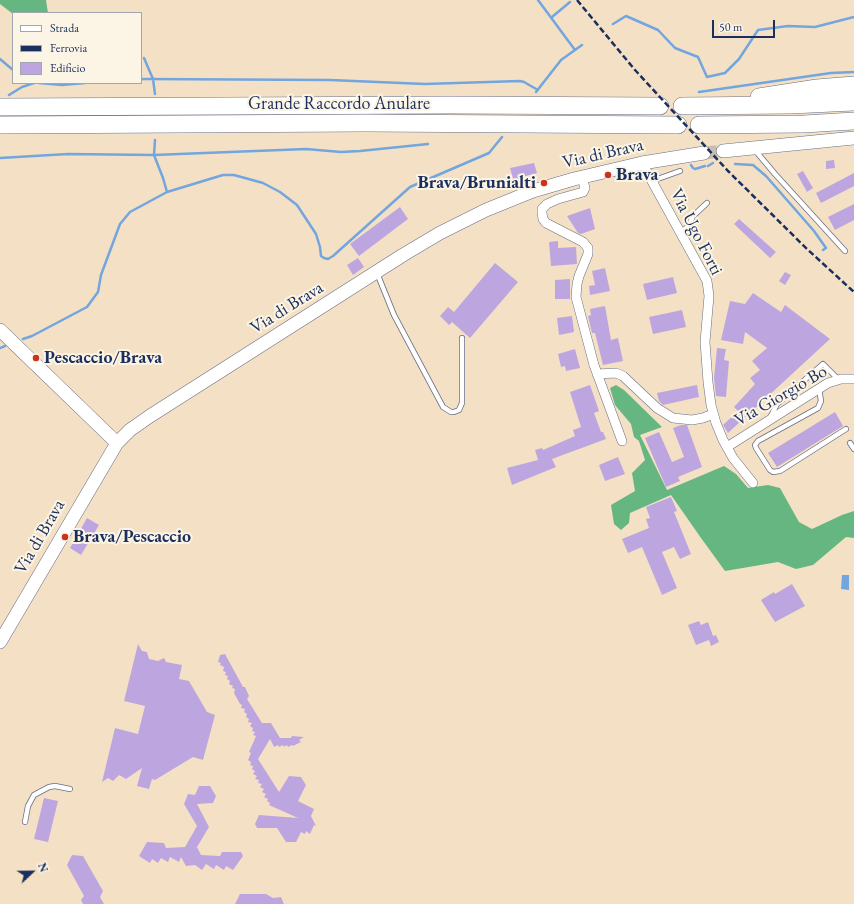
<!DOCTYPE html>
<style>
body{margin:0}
#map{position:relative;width:854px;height:904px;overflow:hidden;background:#f4e1c5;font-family:"EB Garamond",serif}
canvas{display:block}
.legend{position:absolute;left:12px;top:12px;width:130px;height:72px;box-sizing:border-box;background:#fcf5e5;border:1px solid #a2a6af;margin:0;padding:5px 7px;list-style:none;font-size:12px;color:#1b2f5e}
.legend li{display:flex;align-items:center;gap:8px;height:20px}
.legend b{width:20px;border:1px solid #a2a6af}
.north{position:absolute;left:12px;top:852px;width:40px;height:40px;-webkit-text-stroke:3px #fcf5e5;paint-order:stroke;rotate:68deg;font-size:11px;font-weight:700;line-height:16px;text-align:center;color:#1b2f5e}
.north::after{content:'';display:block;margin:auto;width:14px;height:18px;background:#1b2f5e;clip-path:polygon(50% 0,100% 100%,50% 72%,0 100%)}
.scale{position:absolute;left:712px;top:20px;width:63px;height:18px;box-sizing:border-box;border:2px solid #1b2f5e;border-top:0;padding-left:5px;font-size:12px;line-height:14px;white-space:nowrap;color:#1b2f5e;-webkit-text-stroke:3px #fcf5e5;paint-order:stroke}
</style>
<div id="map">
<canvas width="854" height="904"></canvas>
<ul class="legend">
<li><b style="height:5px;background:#fff"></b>Strada</li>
<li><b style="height:5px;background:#1b2f5e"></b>Ferrovia</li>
<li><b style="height:11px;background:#bda6df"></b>Edificio</li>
</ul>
<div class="north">N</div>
<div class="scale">50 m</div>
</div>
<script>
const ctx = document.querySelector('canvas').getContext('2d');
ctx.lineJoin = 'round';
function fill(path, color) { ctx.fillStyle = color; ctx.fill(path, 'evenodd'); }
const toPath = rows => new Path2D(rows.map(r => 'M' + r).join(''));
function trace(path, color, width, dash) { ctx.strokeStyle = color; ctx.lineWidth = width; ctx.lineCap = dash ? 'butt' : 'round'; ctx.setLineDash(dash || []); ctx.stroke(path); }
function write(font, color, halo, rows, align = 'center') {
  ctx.font = font + ' "EB Garamond",serif'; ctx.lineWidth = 4; ctx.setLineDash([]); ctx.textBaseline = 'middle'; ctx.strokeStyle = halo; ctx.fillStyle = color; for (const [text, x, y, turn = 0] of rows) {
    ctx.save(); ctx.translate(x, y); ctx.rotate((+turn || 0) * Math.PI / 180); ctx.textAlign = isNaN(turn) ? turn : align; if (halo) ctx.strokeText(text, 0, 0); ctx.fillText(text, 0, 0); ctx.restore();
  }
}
const forest = toPath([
 [0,0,46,0,48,13,13,13,13,14,0,4],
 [616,385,624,390,662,427,640,435,667,490,724,466,736,474,748,488,768,485,780,488,799,522,812,529,842,515,854,511,854,538,846,537,813,565,796,569,778,562,725,571,701,538,671,495,630,513,629,523,621,530,614,524,611,505,635,491,632,473,645,460,639,441,634,437,631,424,615,405,610,388]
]);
const water = toPath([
 [842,575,849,575,849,590,841,589]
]);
const stream = toPath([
 [538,0,575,50],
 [552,17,570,2],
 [613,24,626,16,658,30,675,48,698,57,707,77,725,73,739,59,758,30,788,26,815,27,854,17],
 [144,58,153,79,155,94],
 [0,59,13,70],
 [141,79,330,80,425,84,520,81,524,82,538,90],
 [39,83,62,85,85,83],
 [536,92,561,60,582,45],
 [699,92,831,73,854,72],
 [9,95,22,87,34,83],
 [155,140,154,155,163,178,167,192],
 [0,158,68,154,154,155,306,149,341,152,360,151,428,144],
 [735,164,753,165,766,176,814,231,826,248,823,250],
 [691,165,693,168,695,169,705,166],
 [708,166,713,163],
 [23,339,32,336,87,307,98,292,101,275,120,224,130,212,167,192,223,175,234,175,263,183,280,192,297,205,316,234,320,247,321,256,324,258,328,259,333,256,410,187,489,153,502,137],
 [0,348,5,346]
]);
const building = toPath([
 [834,160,835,168,826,169,826,161],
 [534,163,537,173,522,177,524,182,515,185,510,168],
 [803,171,813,188,807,192,797,174],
 [854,173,854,186,821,203,816,193],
 [854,204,854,220,835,230,828,217],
 [400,207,408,219,359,256,350,244],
 [590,208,595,229,581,234,578,233,567,216],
 [739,219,776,252,770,258,734,224],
 [558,241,558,248,576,247,577,264,551,266,549,242],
 [358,258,364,267,353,275,347,265],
 [495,263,518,282,470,338,452,322,449,325,440,316,448,307,454,312],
 [605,268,610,291,590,295,589,286,595,285,592,271],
 [785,272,791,275,785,285,779,281],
 [673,277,677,293,647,300,643,284],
 [570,279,570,299,555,299,555,280],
 [753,293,781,312,785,305,830,339,728,433,723,425,738,411,734,407,755,384,750,378,760,370,752,361,767,348,745,332,743,344,721,340,730,301,745,304],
 [605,306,611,340,618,338,623,361,603,365,595,333,592,333,588,316,591,315,590,309],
 [682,310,686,327,653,334,649,317],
 [572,316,574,332,559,335,557,318],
 [717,348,726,349,724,360,729,361,726,397,716,396,714,378],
 [575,349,580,368,566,371,565,366,561,367,558,354],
 [590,385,599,411,594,413,601,432,603,432,606,439,552,459,556,467,512,485,507,468,538,460,535,450,542,448,543,450,575,436,573,430,581,427,570,392],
 [697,385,699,397,663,405,659,401,657,393],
 [835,412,843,426,777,467,768,453],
 [681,425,687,425,702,467,678,477,680,481,666,487,645,438,659,432,672,462,684,457,673,428],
 [618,457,625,474,605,481,599,465],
 [671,497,677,511,674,512,691,554,680,559,674,547,662,552,677,588,662,595,642,547,628,553,622,539,649,528,646,519,650,518,646,507],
 [87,518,99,525,81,555,70,548],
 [792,584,805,606,775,622,761,600,774,592,775,594],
 [699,621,701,625,708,622,713,636,716,635,719,642,711,646,709,640,696,645,688,625],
 [138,644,142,651,147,652,149,659,158,661,164,658,166,662,182,665,179,679,189,681,207,712,215,715,203,760,193,757,155,780,152,779,149,789,137,786,142,768,126,779,119,775,113,781,108,778,102,782,115,728,138,734,145,706,124,701],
 [225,654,243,687,245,687,249,696,247,699,262,723,271,723,280,738,291,738,292,736,304,737,299,740,301,742,293,746,292,745,288,747,287,745,284,747,283,745,279,747,278,745,274,747,270,739,258,759,279,792,289,776,301,777,306,785,298,801,314,809,311,816,316,826,314,825,310,834,306,831,305,834,301,832,296,842,286,842,277,828,257,828,255,824,259,815,298,818,269,805,270,803,267,801,268,799,264,797,266,794,262,792,264,789,260,787,262,784,258,783,259,780,255,779,257,776,253,774,255,771,252,769,253,766,250,765,251,762,248,760,251,753,249,752,256,736,253,735,255,732,252,731,253,728,250,726,252,723,248,722,249,719,246,717,247,714,244,712,245,709,241,708,242,705,240,704,234,693,235,689,232,688,233,686,229,684,230,681,227,679,228,676,225,675,226,672,223,671,224,667,220,665,221,663,218,662,220,655],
 [199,786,210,786,216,796,213,803,197,804,209,827,197,847,201,855,220,856,222,852,241,852,243,856,233,870,226,866,224,870,216,865,214,869,206,864,202,870,195,865,186,866,181,857,179,862,170,857,168,862,161,858,158,863,152,859,150,863,139,856,147,842,164,843,166,848,185,847,197,826,184,804,188,794,195,795],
 [44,798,58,801,48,842,34,839],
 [72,855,83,856,103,891,100,897,104,904,83,904,81,900,84,896,67,865],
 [240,894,266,894,273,898,281,897,284,904,235,904]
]);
const secondaryTunnel = toPath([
 [704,153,723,151]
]);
const lane = toPath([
 [754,149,775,174,845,251],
 [652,181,680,171],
 [680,232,688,227,693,216,707,203],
 [377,273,394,315,443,407,451,412,454,412,459,410,462,403,462,338],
 [819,388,821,401,818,408,758,441,755,445,756,448,770,470,773,472,780,471,846,429],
 [770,418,777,404,823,364,838,379],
 [850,443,854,449],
 [25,822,28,806,34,795,49,787,55,786,70,789]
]);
const street = toPath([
 [642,163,707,281,709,296,705,342,708,382,711,405,716,423,723,440,733,458,753,483],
 [582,177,585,188,583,192,558,199,547,204,542,209,542,213,543,219,546,223,583,242,588,248,588,254,579,276,577,284,576,297,594,365,622,441],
 [597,374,616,373,623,376,657,408,673,418,692,420,703,418,713,414],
 [727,447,828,383,841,379,854,379]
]);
const secondary = toPath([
 [723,151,854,138],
 [0,330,117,443],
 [0,642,117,443,130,430,150,416,403,255,440,233,486,210,533,191,574,179,642,163,704,153]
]);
const highway = toPath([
 [759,97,817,88,854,85],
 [682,106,791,105,854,102],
 [0,107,450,105,660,106],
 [0,125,366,123,678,125],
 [699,125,804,124,854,121]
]);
const rail = toPath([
 [577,0,635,70,728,171,807,249,854,292]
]);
const markers = [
 [608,175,4,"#c8321e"],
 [544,183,4,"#c8321e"],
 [36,358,4,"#c8321e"],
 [65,537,4,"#c8321e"]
];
const streetNames = [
 ["Grande Raccordo Anulare",339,104],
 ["Via di Brava",603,154,-13],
 ["Via Ugo Forti",696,232,63],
 ["Via di Brava",287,308,-32],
 ["Via Giorgio Bo",781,396,-30],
 ["Via di Brava",40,537,-60]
];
const poiNames = [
 ["Brava",616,175],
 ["Brava/Brunialti",536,183,"right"],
 ["Pescaccio/Brava",44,358],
 ["Brava/Pescaccio",73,537]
];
fill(forest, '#65b681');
fill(water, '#73a5de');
trace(stream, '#73a5de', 2.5);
fill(building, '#bda6df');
trace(secondaryTunnel, '#c9bdb0', 13, [13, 6]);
trace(lane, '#676d82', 6);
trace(street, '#676d82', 10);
trace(secondary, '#676d82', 14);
trace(highway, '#676d82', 18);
trace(lane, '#fff', 4.5);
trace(street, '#fff', 9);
trace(secondary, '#fff', 13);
trace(highway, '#fff', 17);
trace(rail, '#1b2f5e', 2.5, [6, 3]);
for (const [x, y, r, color] of markers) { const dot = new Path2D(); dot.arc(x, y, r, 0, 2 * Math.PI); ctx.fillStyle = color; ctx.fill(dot); trace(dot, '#fcf5e5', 1.5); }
write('18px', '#1b2f5e', '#fcf5e5', streetNames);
write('bold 18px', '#1b2f5e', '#fcf5e5', poiNames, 'left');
</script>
